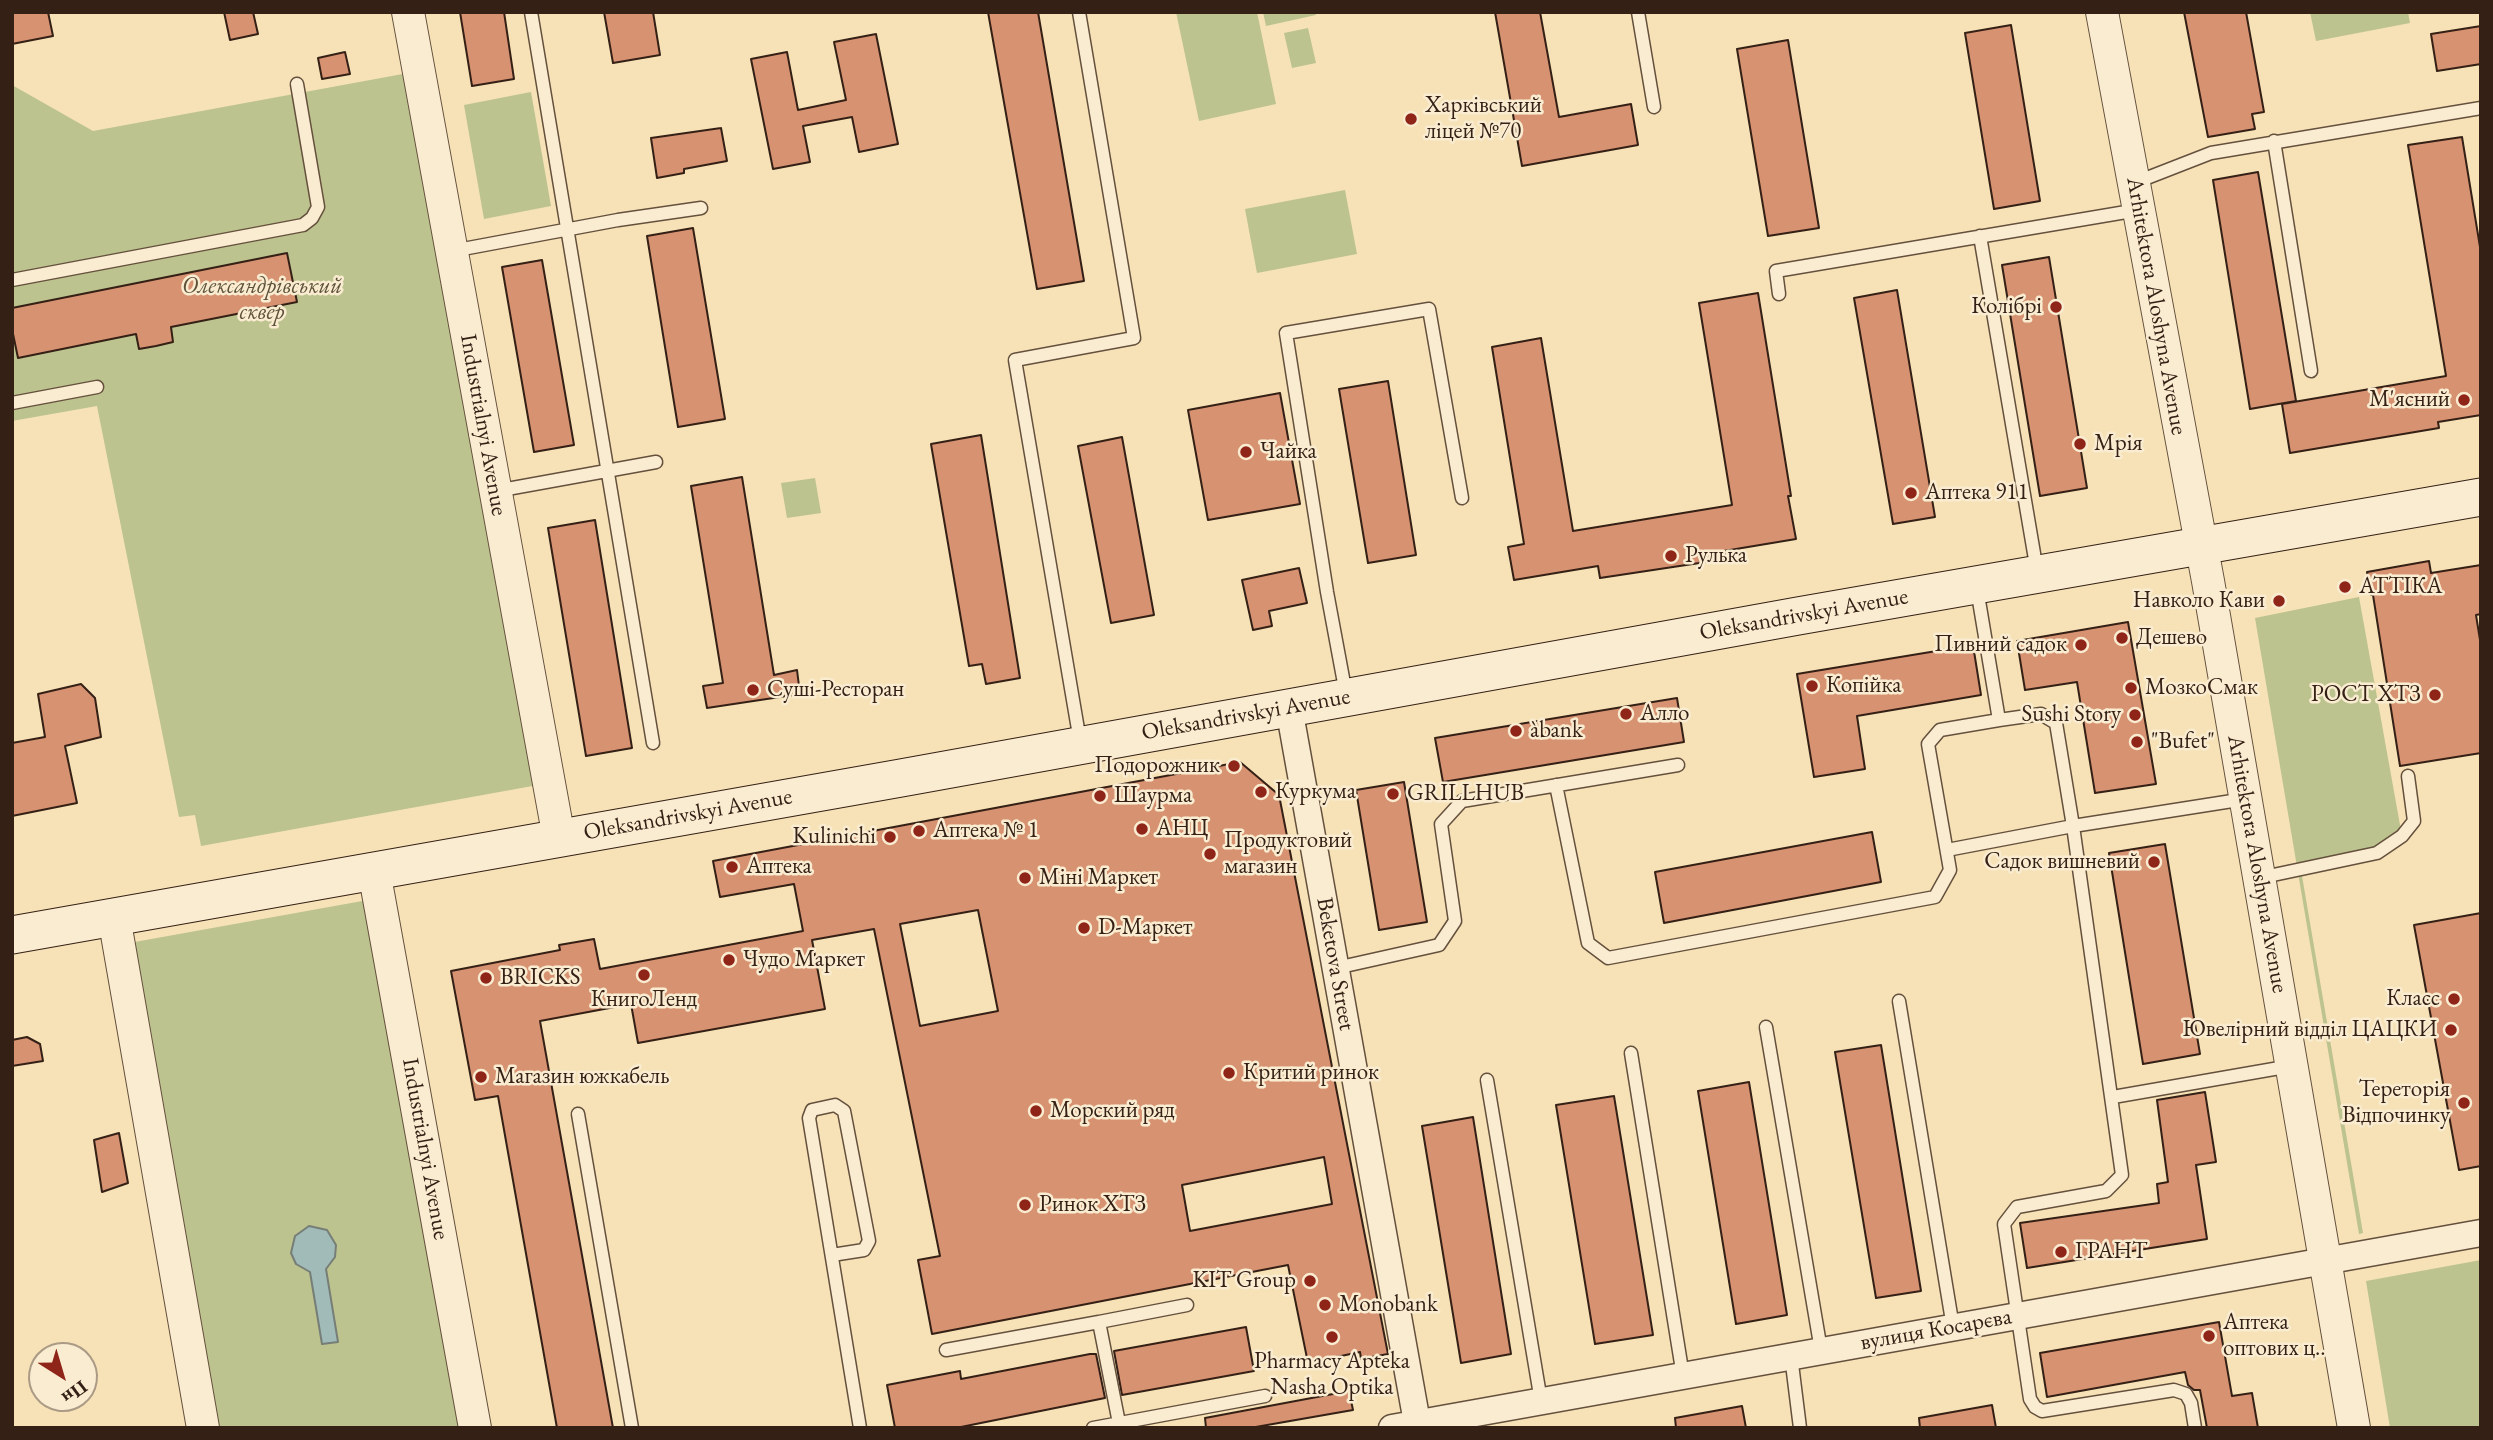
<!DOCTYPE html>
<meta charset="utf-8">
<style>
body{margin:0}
#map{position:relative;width:2493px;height:1440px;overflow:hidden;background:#f6e2b6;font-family:"EB Garamond",serif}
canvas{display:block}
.frame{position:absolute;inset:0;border:14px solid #352016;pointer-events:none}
.north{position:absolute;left:28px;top:1342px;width:70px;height:70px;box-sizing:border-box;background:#f9ecd0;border:2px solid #ab9a86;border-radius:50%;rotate:143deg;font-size:19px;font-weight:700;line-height:28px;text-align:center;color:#352016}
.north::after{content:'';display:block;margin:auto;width:24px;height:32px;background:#8f2418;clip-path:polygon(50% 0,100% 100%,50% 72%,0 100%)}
</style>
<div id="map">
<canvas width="2493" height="1440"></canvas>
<div class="frame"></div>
<div class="north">Пн</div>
</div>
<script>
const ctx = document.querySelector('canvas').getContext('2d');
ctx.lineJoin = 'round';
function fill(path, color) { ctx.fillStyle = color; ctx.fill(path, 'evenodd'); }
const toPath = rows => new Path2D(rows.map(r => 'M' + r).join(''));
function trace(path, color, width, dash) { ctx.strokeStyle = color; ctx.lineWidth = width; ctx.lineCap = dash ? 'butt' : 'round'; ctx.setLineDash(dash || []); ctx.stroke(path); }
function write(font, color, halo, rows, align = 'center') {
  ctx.font = font + ' "EB Garamond",serif'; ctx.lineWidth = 5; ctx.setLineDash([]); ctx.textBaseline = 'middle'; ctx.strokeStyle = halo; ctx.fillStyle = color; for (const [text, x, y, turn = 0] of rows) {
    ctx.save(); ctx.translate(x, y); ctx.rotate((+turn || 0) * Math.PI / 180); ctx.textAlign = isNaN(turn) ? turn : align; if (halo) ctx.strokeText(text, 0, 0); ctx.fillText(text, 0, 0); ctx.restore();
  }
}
const green = toPath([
 [1176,12,1257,12,1276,104,1199,121],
 [1263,12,1315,12,1316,15,1266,26],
 [2310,12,2408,12,2410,23,2316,41],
 [1308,28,1316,63,1292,68,1284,33],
 [419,71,549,783,201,846,195,815,179,817,97,406,12,421,12,85,93,131],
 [531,92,551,206,484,219,464,105],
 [1345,190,1357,254,1257,273,1245,209],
 [815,478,821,513,787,518,781,483],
 [2359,597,2402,836,2377,853,2301,870,2363,1233,2359,1234,2255,618],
 [379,898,471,1428,202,1428,118,945],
 [2481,1260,2481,1428,2390,1428,2366,1281]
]);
const water = toPath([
 [309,1226,327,1230,336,1245,335,1257,326,1269,338,1342,322,1344,310,1272,296,1264,291,1253,295,1236,309,1226]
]);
const building = toPath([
 [12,12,48,12,53,36,12,44,12,12],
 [224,12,253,12,258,34,230,40,224,12],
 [460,12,504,12,514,79,472,86,460,12],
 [604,12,653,12,660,55,613,63,604,12],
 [988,12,1038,12,1084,281,1037,289,988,12],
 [1495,12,1540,12,1559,117,1631,104,1638,145,1522,166,1495,12],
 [2184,12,2246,12,2264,112,2252,114,2255,129,2208,137,2184,12],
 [2011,25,2040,201,1994,209,1965,33,2011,25],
 [2481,26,2481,64,2437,71,2431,34,2481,26],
 [876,34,898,144,859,152,852,117,803,126,810,162,773,169,751,59,787,52,798,110,846,100,834,42,876,34],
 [1788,40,1819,228,1768,236,1737,49,1788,40],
 [345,52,350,74,322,79,318,58,345,52],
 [721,128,727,161,684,169,684,173,657,178,651,138,721,128],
 [2462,137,2481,253,2481,415,2438,422,2439,428,2290,453,2282,404,2446,376,2408,145,2462,137],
 [2258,172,2296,401,2250,409,2213,180,2258,172],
 [693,228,725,419,678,427,647,236,693,228],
 [287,253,297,302,171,327,173,342,156,346,139,349,136,334,18,358,12,329,12,308,287,253],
 [2049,257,2087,488,2040,496,2002,265,2049,257],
 [542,260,574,445,534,452,502,267,542,260],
 [1897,290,1935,517,1893,524,1854,298,1897,290],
 [1758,293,1791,496,1788,496,1796,539,1724,551,1726,559,1600,578,1598,566,1514,580,1508,547,1524,544,1492,347,1541,338,1573,531,1732,505,1699,303,1758,293],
 [1388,381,1416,555,1368,563,1339,389,1388,381],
 [1280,393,1300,504,1208,520,1188,410,1280,393],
 [981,435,1020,678,986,684,982,664,969,666,931,444,981,435],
 [1122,437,1154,615,1111,623,1078,446,1122,437],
 [742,477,774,675,797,670,800,694,707,708,703,686,723,683,691,486,742,477],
 [595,520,632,748,586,756,548,528,595,520],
 [2429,561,2431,573,2481,565,2481,614,2476,615,2481,646,2481,753,2400,766,2373,595,2371,595,2367,572,2429,561],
 [1299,568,1307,603,1269,611,1272,626,1253,630,1242,580,1299,568],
 [2128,622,2156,784,2095,793,2077,682,2025,690,2017,641,2128,622],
 [1973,645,1981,695,1857,716,1865,769,1814,777,1797,674,1973,645],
 [81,684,95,698,101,737,65,746,77,803,12,816,12,743,45,737,38,694,81,684],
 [1677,698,1684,742,1443,782,1435,738,1677,698],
 [1240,762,1279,795,1388,1354,1361,1359,1360,1352,1308,1363,1288,1265,932,1334,918,1260,940,1256,874,929,812,940,825,1009,638,1043,631,1004,540,1021,613,1428,557,1428,498,1096,475,1100,451,971,560,950,559,945,594,939,600,969,803,931,794,884,720,897,713,861,1240,762],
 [978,910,998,1011,920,1026,900,924,978,910],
 [1324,1157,1332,1204,1190,1231,1182,1185,1324,1157],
 [1404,782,1427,922,1379,930,1356,790,1404,782],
 [1872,832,1881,882,1664,923,1655,872,1872,832],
 [2165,844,2200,1054,2143,1064,2109,853,2165,844],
 [2481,913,2481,1166,2459,1170,2414,925,2481,913],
 [27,1037,40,1044,43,1061,12,1066,12,1040,27,1037],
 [1881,1045,1921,1291,1876,1298,1835,1052,1881,1045],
 [1749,1082,1787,1315,1736,1324,1698,1091,1749,1082],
 [2205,1092,2216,1162,2196,1165,2207,1239,2027,1268,2020,1223,2159,1203,2157,1184,2168,1182,2157,1100,2205,1092],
 [1614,1096,1653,1335,1595,1344,1556,1105,1614,1096],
 [1473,1117,1511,1354,1461,1363,1422,1126,1473,1117],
 [119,1133,128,1183,102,1192,94,1140,119,1133],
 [2219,1322,2232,1396,2252,1393,2258,1428,2207,1428,2200,1390,2194,1390,2188,1385,2185,1372,2047,1397,2040,1353,2219,1322],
 [1246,1327,1254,1371,1122,1395,1114,1351,1246,1327],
 [1090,1354,1096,1354,1105,1398,956,1428,895,1428,887,1385,960,1371,961,1379,1090,1354],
 [1349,1391,1353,1410,1250,1428,1206,1428,1205,1418,1349,1391],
 [1992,1405,1996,1428,1920,1428,1919,1418,1992,1405],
 [1742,1406,1746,1428,1676,1428,1675,1418,1742,1406]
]);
const service = toPath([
 [531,12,653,743],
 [1079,12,1134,338,1015,360,1080,741],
 [1638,12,1654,107],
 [2274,141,2311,371],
 [2134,183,2211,153,2481,108],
 [1980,236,2037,571],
 [452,251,618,220,701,208],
 [12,280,303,225,312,218,318,207,297,84],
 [1779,294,1776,271,2138,210],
 [12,403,97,387],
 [496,491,656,462],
 [1977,589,1999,720],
 [1346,694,1327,592,1286,333,1429,309,1462,498],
 [1556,785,1588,943,1608,958,1935,897,1950,870,1928,744,1940,730,1999,720,2041,714,2056,723,2073,826,2122,1175,2106,1191,2017,1207,2004,1224,2030,1399,2035,1407,2042,1411,2174,1390,2186,1394,2191,1403,2195,1428],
 [2072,820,2073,826,2245,799],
 [1947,850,2073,826],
 [2259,878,2377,853,2402,836,2414,821,2408,776],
 [1336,968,1439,945,1455,921,1441,824,1462,801,1678,765],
 [1899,1001,1953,1327],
 [1766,1027,1821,1350],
 [1631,1053,1683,1376],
 [1487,1080,1541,1401],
 [2113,1097,2291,1066],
 [578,1114,632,1428],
 [832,1255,864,1250,869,1241,844,1111,835,1105,812,1110,809,1118,860,1428],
 [946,1350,1099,1322],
 [1791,1356,1800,1428],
 [1119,1423,1099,1322,1187,1305],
 [1093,1428,1265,1396]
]);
const minor = toPath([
 [1289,708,1418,1428],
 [1392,1428,2481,1233]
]);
const tertiary = toPath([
 [408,12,559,838],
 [2102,12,2208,581,2354,1428],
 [374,871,475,1428],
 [114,917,203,1428]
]);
const secondary = toPath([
 [12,935,901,778,1798,616,2481,497]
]);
const markers = [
 [1411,119,7,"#8f2418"],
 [2056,307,7,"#8f2418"],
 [2464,400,7,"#8f2418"],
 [2080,444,7,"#8f2418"],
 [1246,452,7,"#8f2418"],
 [1911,493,7,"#8f2418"],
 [1671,556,7,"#8f2418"],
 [2345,587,7,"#8f2418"],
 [2279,601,7,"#8f2418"],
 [2122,638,7,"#8f2418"],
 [2081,645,7,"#8f2418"],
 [1812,686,7,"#8f2418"],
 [2131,688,7,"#8f2418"],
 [753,690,7,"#8f2418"],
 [2435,695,7,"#8f2418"],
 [1626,714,7,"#8f2418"],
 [2135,715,7,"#8f2418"],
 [1516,731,7,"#8f2418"],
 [2137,742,7,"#8f2418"],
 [1234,766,7,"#8f2418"],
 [1261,792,7,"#8f2418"],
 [1393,794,7,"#8f2418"],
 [1100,796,7,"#8f2418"],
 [1142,829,7,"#8f2418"],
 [919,831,7,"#8f2418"],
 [890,837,7,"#8f2418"],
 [1210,854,7,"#8f2418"],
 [2154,862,7,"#8f2418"],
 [732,867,7,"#8f2418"],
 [1025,878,7,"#8f2418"],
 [1084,928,7,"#8f2418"],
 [729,960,7,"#8f2418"],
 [644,975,7,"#8f2418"],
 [486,978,7,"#8f2418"],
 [2454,999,7,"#8f2418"],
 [2451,1030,7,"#8f2418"],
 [1229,1073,7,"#8f2418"],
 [481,1077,7,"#8f2418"],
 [2464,1103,7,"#8f2418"],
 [1036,1111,7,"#8f2418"],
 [1025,1205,7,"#8f2418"],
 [2061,1252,7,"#8f2418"],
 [1310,1281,7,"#8f2418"],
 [1325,1305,7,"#8f2418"],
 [2209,1336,7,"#8f2418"],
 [1332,1337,7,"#8f2418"]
];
const poiNames = [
 ["Харківський",1425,106],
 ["ліцей №70",1425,132],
 ["Колібрі",2042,307,"right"],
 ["М'ясний",2450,400,"right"],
 ["Мрiя",2094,444],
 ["Чайка",1260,452],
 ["Аптека 911",1925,493],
 ["Рулька",1685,556],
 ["АТТІКА",2359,587],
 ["Навколо Кави",2265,601,"right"],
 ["Дешево",2136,638],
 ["Пивний садок",2067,645,"right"],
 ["Копійка",1826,686],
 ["МозкоСмак",2145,688],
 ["Суші-Ресторан",767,690],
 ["РОСТ ХТЗ",2421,695,"right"],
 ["Алло",1640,714],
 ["Sushi Story",2121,715,"right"],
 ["àbank",1530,731],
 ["\"Bufet\"",2151,742],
 ["Подорожник",1220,766,"right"],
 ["Куркума",1275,792],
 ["GRILLHUB",1407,794],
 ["Шаурма",1114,796],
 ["АНЦ",1156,829],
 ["Аптека № 1",933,831],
 ["Kulinichi",876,837,"right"],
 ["Продуктовий",1224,841],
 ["магазин",1224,867],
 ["Садок вишневий",2140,862,"right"],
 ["Аптека",746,867],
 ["Міні Маркет",1039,878],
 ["D-Mаркет",1098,928],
 ["Чудо Маркет",743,960],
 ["BRICKS",500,978],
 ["Класс",2440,999,"right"],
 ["КнигоЛенд",644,1000,"center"],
 ["Ювелірний відділ ЦАЦКИ",2437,1030,"right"],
 ["Критий ринок",1243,1073],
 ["Магазин южкабель",495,1077],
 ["Тереторія",2450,1090,"right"],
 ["Відпочинку",2450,1116,"right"],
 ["Морский ряд",1050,1111],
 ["Ринок ХТЗ",1039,1205],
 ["ГРАНТ",2075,1252],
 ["KIT Group",1296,1281,"right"],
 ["Monobank",1339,1305],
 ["Аптека",2223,1323],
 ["оптових ц‥",2223,1349],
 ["Pharmacy Apteka",1332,1362,"center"],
 ["Nasha Optika",1332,1388,"center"]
];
const parkNames = [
 ["Олександрівський",262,287],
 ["сквер",262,313]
];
const streetNames = [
 ["Arhitektora Aloshyna Avenue",2156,306,80],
 ["Industrialnyi Avenue",483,425,80],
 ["Oleksandrivskyi Avenue",1804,615,-10],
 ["Oleksandrivskyi Avenue",1246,715,-10],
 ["Oleksandrivskyi Avenue",688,815,-10],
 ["Arhitektora Aloshyna Avenue",2257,864,80],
 ["Beketova Street",1335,964,80],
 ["Industrialnyi Avenue",425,1149,80],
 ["вулиця Косарєва",1936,1330,-10]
];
fill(green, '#bcc38e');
fill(water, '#a1bcb8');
trace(water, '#767e77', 2);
fill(building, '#d79272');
trace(building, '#352016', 2);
trace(service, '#65503e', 15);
trace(minor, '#65503e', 29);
trace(tertiary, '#65503e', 34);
trace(secondary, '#352016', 39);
trace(service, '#f9ecd0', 12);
trace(minor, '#f9ecd0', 26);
trace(tertiary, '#f9ecd0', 32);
trace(secondary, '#f9ecd0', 37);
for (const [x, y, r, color] of markers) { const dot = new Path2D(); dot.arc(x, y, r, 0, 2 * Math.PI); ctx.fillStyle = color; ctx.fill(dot); trace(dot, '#f9ecd0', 2.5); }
write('23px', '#352016', '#f9ecd0', poiNames, 'left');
write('italic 23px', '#5e513a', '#f9ecd0', parkNames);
write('23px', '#352016', '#f9ecd0', streetNames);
</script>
